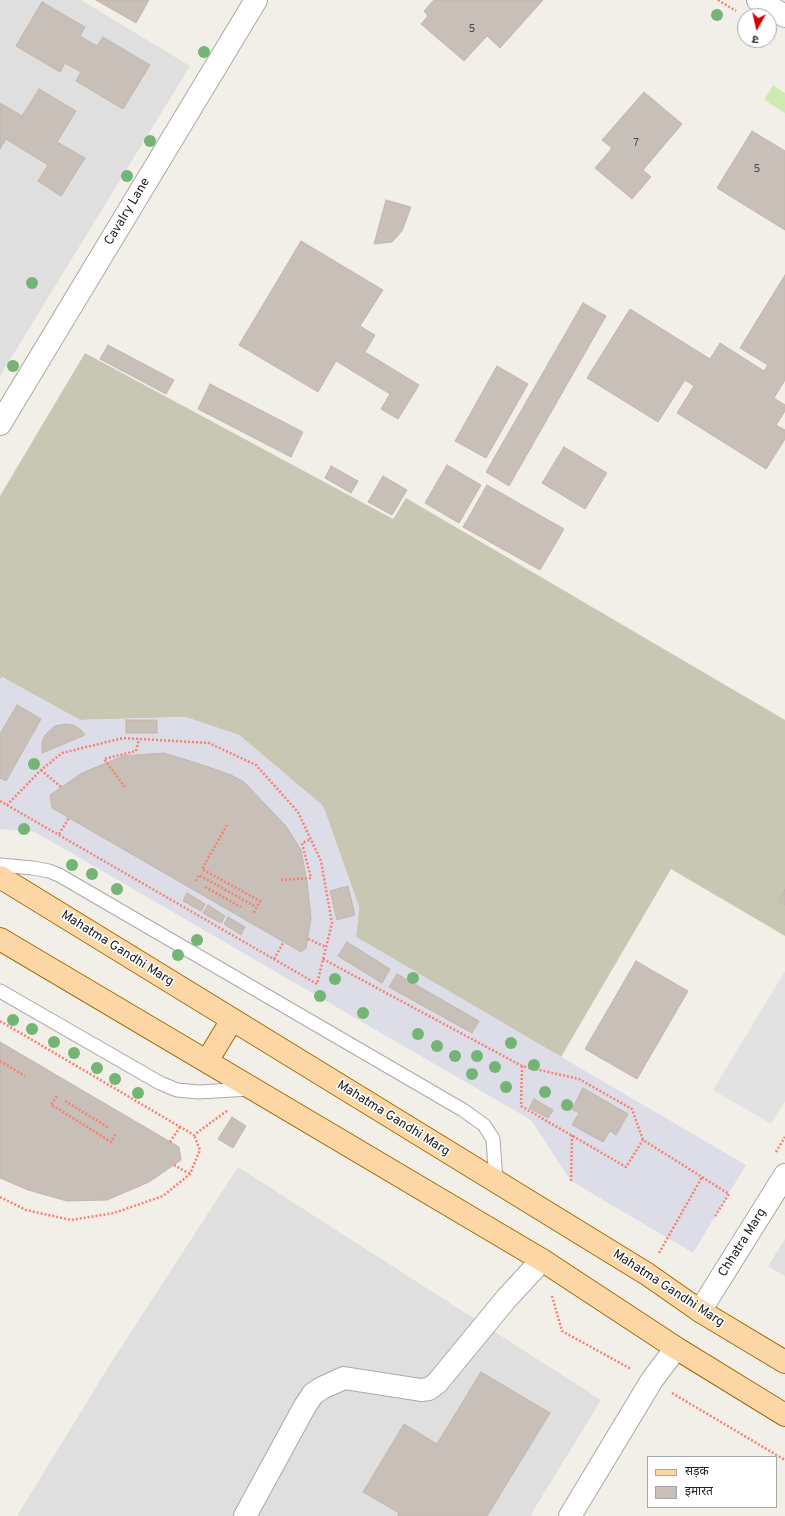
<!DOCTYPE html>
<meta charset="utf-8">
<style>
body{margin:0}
#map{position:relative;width:785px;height:1516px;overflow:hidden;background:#f2efe9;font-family:Overpass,"Noto Sans Devanagari",sans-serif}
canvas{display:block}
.legend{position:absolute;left:647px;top:1456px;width:130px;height:52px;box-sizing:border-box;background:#fff;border:1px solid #a7a7a7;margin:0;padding:5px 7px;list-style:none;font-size:12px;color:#222}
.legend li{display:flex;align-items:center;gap:8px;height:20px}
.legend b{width:20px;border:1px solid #a7a7a7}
.north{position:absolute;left:737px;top:8px;width:40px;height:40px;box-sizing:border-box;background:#fff;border:1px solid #a7a7a7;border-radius:50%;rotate:188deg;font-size:11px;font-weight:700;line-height:16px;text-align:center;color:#222}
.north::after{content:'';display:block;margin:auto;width:14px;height:18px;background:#d40000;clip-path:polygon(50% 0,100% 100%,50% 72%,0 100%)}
</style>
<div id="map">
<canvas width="785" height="1516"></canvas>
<ul class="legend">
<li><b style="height:5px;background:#fcd6a4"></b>सड़क</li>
<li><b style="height:11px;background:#c7bfb8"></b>इमारत</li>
</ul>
<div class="north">उ</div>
</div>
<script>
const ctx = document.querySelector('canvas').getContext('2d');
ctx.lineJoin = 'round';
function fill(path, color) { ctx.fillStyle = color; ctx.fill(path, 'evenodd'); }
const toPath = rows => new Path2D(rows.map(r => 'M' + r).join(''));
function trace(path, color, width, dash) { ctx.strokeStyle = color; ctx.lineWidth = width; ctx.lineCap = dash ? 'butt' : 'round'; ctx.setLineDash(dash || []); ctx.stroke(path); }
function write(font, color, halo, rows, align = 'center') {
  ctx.font = font + ' Overpass,sans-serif'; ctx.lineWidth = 3.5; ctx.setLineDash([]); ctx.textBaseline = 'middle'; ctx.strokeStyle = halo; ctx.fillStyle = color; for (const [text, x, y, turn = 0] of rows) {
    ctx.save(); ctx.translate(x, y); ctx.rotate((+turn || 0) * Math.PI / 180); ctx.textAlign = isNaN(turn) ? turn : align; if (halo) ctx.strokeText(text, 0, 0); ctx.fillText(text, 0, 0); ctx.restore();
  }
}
const residential = toPath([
 [0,0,81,0,190,66,0,376],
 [238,1167,601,1400,530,1516,17,1516,109,1366],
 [785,1239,785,1276,768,1266]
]);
const construction = toPath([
 [85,353,393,519,406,498,785,720,785,936,671,869,561,1057,356,937,359,907,323,806,239,735,185,717,80,720,2,677,0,680,0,496]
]);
const grass = toPath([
 [773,85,785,93,785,113,764,100]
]);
const parking = toPath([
 [785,971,785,1101,771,1124,713,1090]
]);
const plaza = toPath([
 [2,677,80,720,186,717,239,735,323,806,359,907,356,937,746,1165,693,1253,571,1181,531,1120,35,832,0,829,0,680]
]);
const building = toPath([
 [96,0,149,0,136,23,96,0],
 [434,0,543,0,500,48,487,36,464,61,421,24,428,16,424,11,434,0],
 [42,2,85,27,80,36,97,46,103,37,150,65,123,109,76,81,81,72,65,63,60,72,16,46,42,2],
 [39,89,76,111,57,142,85,158,61,196,38,181,48,165,6,139,0,149,0,103,22,116,39,89],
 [644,92,682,124,643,170,651,177,632,199,595,168,612,148,602,140,644,92],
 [752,131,785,151,785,230,717,188,752,131],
 [386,200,411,207,402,231,392,242,374,244,386,200],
 [301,241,383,290,360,326,375,335,365,352,419,385,398,419,381,409,390,394,336,361,318,392,239,345,301,241],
 [785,275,785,380,774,398,785,405,785,411,776,425,785,430,785,439,766,469,677,413,694,386,685,380,658,422,587,378,630,309,710,359,720,343,764,371,768,365,740,348,785,275],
 [583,303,606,316,509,486,486,472,583,303],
 [108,345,174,380,166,394,100,359,108,345],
 [497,366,528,384,486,458,455,441,497,366],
 [210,384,303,432,291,457,198,409,210,384],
 [564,447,607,473,585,509,542,483,564,447],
 [447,465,481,485,459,523,425,503,447,465],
 [331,466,358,481,351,493,325,478,331,466],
 [383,476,407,490,392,515,368,502,383,476],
 [487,485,564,529,540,570,463,527,487,485],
 [17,705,41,719,6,781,0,778,0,734,17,705],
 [126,720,157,720,157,733,126,733,126,720],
 [65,724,73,725,80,729,85,735,42,753,42,742,45,735,55,726,65,724],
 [164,753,203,765,231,775,244,782,286,826,301,850,307,882,311,918,306,948,301,952,52,808,50,795,82,773,123,756,164,753],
 [348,886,355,915,337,920,330,891,348,886],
 [785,889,785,905,778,902,785,889],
 [187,893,205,904,201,911,183,901,187,893],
 [208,905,225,916,221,923,203,913,208,905],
 [228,917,245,927,241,935,224,924,228,917],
 [347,942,390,969,382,983,338,956,347,942],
 [636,961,688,991,637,1079,585,1049,636,961],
 [397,974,479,1021,472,1033,389,987,397,974],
 [0,1042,179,1147,181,1160,149,1182,107,1200,67,1201,28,1190,0,1178,0,1042],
 [583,1088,628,1114,616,1135,610,1131,603,1142,572,1125,579,1113,572,1109,583,1088],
 [534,1099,553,1110,548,1118,529,1108,534,1099],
 [232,1117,246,1126,233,1148,218,1139,232,1117],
 [481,1372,550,1413,487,1516,398,1516,399,1513,363,1492,404,1424,437,1444,481,1372]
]);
const path = toPath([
 [718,0,736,11],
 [41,770,61,787],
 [125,787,104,759,136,751,139,739],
 [0,801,317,984,332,923,321,861,298,812,256,765,209,743,123,738,62,753,41,770,7,805],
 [227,825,202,869,260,901,253,914],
 [59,834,69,818],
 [281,880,311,878,302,843,311,839],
 [196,881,199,875,256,907],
 [205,887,241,907],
 [308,939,326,947],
 [274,959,283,943],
 [323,959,522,1066,579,1079,632,1109,643,1140,729,1194,714,1218],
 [0,1021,194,1135,228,1110],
 [0,1061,25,1076],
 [522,1066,521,1106,626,1167,643,1140],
 [57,1096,51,1105,60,1110,111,1142,116,1133],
 [65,1101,109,1128],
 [170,1142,180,1127],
 [776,1152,785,1137],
 [174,1165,190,1174],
 [571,1181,572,1135],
 [0,1197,26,1210,71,1220,114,1213,163,1196,190,1174,200,1150,194,1135],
 [659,1253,702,1177],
 [552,1296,562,1331,631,1369],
 [672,1393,785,1460]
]);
const service = toPath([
 [0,865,33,868,49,871,59,875,463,1110,484,1125,493,1139,496,1182],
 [0,991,160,1083,177,1090,199,1092,250,1089]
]);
const minor = toPath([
 [0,424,256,0],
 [245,1516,305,1406,313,1394,322,1388,344,1378,421,1390,429,1389,437,1383,506,1299,542,1260],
 [570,1516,652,1380,676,1348]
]);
const tertiary = toPath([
 [758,0,785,16],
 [700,1311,785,1175]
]);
const primary = toPath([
 [0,877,647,1274,700,1311,785,1362],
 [0,939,542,1260,676,1348,785,1415],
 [207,1061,232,1020]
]);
const trees = [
 [717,15],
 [204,52],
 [150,141],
 [127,176],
 [32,283],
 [13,366],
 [34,764],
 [24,829],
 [72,865],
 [92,874],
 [117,889],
 [197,940],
 [178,955],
 [413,978],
 [335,979],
 [320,996],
 [363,1013],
 [13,1020],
 [32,1029],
 [418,1034],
 [54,1042],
 [511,1043],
 [437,1046],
 [74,1053],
 [455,1056],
 [477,1056],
 [534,1065],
 [495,1067],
 [97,1068],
 [472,1074],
 [115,1079],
 [506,1087],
 [545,1092],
 [138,1093],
 [567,1105]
];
const numberNames = [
 ["5",472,30],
 ["7",636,144],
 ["5",757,170]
];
const streetNames = [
 ["Cavalry Lane",128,212,-59],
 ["Mahatma Gandhi Marg",117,949,32],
 ["Mahatma Gandhi Marg",393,1119,32],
 ["Chhatra Marg",743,1243,-58],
 ["Mahatma Gandhi Marg",668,1289,33]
];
fill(residential, '#e0dfdf');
fill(construction, '#c7c7b4');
fill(grass, '#cdebb0');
fill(parking, '#e2e2e2');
fill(plaza, '#dddde8');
fill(building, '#c7bfb8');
trace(building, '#c4b6ab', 1);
trace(service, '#a9a9a9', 15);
trace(minor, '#a9a9a9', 24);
trace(tertiary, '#a9a9a9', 24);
trace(primary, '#a06b00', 24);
trace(path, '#fa8072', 2.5, [2, 2]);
trace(service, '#fff', 13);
trace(minor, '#fff', 22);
trace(tertiary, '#fff', 22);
trace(primary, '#fcd6a4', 22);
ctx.fillStyle = '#74b475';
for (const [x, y] of trees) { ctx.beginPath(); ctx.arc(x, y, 6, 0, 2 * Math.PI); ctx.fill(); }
write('11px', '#4b4948', null, numberNames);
write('13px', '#222', '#fff', streetNames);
</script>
